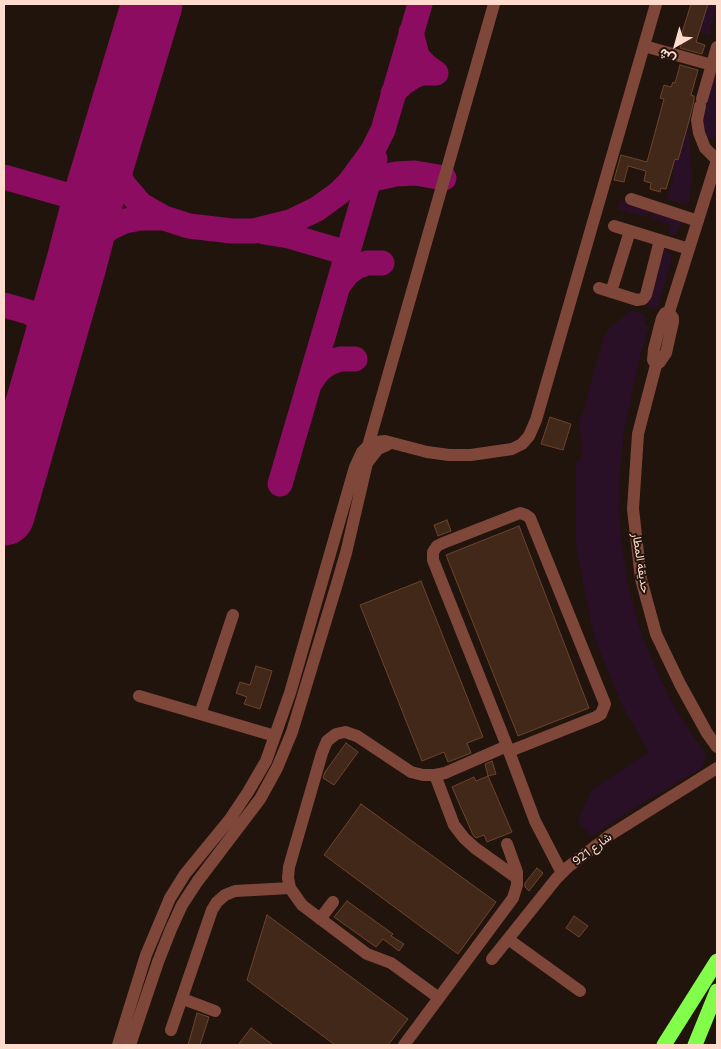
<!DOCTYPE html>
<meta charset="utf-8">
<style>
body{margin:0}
#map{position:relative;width:721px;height:1049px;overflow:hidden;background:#21140d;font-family:Commissioner,Vazirmatn,sans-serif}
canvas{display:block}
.frame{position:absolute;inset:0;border:5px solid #fedbcd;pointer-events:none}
.north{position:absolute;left:651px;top:20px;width:50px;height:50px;-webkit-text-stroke:4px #21140d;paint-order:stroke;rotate:218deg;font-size:14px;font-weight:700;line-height:20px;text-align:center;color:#fedbcd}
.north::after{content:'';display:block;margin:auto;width:18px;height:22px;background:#fedbcd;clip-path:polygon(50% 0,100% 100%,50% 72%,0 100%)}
</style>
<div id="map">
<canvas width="721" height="1049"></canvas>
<div class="frame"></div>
<div class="north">ش</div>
</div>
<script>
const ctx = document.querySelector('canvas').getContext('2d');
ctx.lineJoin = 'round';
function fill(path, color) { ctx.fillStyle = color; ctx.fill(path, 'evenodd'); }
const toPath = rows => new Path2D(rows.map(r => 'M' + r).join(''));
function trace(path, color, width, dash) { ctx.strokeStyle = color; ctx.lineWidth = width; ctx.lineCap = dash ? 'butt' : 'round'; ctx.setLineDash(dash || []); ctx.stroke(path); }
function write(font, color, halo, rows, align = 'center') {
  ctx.font = font + ' Commissioner,Vazirmatn,sans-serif'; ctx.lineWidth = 4; ctx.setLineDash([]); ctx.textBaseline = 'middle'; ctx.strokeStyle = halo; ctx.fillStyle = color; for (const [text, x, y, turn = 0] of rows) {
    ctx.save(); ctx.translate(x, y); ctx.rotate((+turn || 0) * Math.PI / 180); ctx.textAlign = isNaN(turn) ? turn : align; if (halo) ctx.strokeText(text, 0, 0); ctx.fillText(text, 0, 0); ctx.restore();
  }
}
const green = toPath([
 [708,4,717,4,709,35,700,32],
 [717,67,717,136,709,139,706,138,700,125],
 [688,126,692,174,689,201,687,205,667,199,673,179,673,170,675,159,678,160],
 [620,200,650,209,647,217,617,209],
 [654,210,680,220,682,223,677,234,669,235,671,225,651,218],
 [664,248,671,255,671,262,657,309,647,307],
 [634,310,643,314,646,320,644,324,649,327,640,356,624,431,620,468,619,512,621,539,628,585,638,624,652,660,673,705,706,755,702,768,626,813,592,836,578,822,589,795,593,789,649,752,622,705,598,647,591,623,576,545,576,463,582,457,582,450,579,420,585,409,587,397,604,336,610,328,627,313]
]);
const taxiway = toPath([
 [393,93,403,83,412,77,422,73,436,73,425,65,417,56,411,32],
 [112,137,113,158,118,174,124,185,141,205,164,218,189,226,232,231,254,231,290,222,317,209,339,193,350,182,372,152,383,130,420,4],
 [4,177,77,198,85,197,91,193,100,178],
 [355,185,368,180,396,174,415,173,444,178],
 [72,197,84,206,86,214,86,229],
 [264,232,289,236,347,253],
 [76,265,84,252,93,240,110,228,125,221,141,218,164,218],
 [338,286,347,274,356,267,367,263,382,263],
 [4,305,39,315,48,314,61,306,68,294],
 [32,314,41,320,48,329,52,339,51,352],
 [310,383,319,370,329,363,340,359,355,359],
 [280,484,375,159]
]);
const runway = toPath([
 [4,515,76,265,94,196,152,4]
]);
const building = toPath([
 [691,4,708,4,696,42,705,45,702,54,680,48,684,37,681,36,691,4],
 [680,65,698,70,691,95,694,96,694,101,689,121,678,160,675,159,666,189,661,188,660,192,650,189,651,183,644,181,646,171,628,166,624,182,614,180,621,155,647,162,664,99,660,98,664,85,671,87,673,82,675,83,680,65],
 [550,417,571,424,563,450,541,444,550,417],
 [447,520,451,531,438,536,434,525,447,520],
 [519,526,589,708,518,736,446,555,519,526],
 [421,581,483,737,467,743,471,753,448,762,444,752,422,761,360,605,421,581],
 [256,666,272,671,260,709,244,704,247,697,236,693,240,682,250,685,256,666],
 [346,743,358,752,334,785,323,778,325,772,346,743],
 [492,761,496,774,488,776,512,832,487,842,484,835,476,838,473,835,452,787,474,777,476,781,488,776,485,764,492,761],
 [361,804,496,902,458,954,324,855,361,804],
 [537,868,543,873,529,891,525,887,525,883,537,868],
 [347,901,393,934,391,936,404,944,399,951,383,939,376,947,334,917,347,901],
 [267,915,408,1019,388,1045,335,1045,247,980,267,915],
 [574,916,588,926,579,937,566,928,574,916],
 [197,1013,209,1017,200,1045,188,1045,197,1013],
 [251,1028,273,1045,238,1045,251,1028]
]);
const minor = toPath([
 [644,46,712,65],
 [702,99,717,47],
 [700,106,697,120,699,133,705,148,717,160,669,312,665,313,662,318,654,349,653,360,656,365,638,434,633,509,641,579,656,634,680,684,707,733,717,747],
 [631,199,698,221],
 [614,226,689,249],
 [599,288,637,300,643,299,646,295,660,240],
 [611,292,630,231],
 [656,365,660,362,666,353,673,322,673,318,669,312],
 [368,446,494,4],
 [139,696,275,736],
 [200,714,233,615],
 [510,751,596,717,601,714,605,704,530,518,526,515,520,513,443,543,437,546,433,552,433,560,507,746,535,821,562,873],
 [435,775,454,825,464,838,475,848,517,878],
 [320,919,333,902],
 [508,939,580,991],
 [492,959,556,879,568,867,610,835,717,768],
 [439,998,391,963,367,954,302,905,290,888,288,878,289,867,322,753,327,741,336,734,345,732,357,736,411,772,423,775,435,775,445,773,507,746],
 [183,999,215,1011],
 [171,1030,212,910,217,902,225,895,235,891,290,888],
 [118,1045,146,955,170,898,185,874,230,819,248,792,266,761,290,693,355,467,362,452,368,446,376,442,385,441,427,452,449,455,471,455,512,449,522,444,529,436,536,420,656,4],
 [130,1045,158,962,171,929,182,905,197,882,260,799,277,768,292,732,336,587,346,553,367,463,378,449,387,445],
 [404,1045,513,898,517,885,517,872,507,844]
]);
const highway = toPath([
 [664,1045,717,961],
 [695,1045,717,991]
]);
const streetNames = [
 ["حديقة المطار",641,563,81],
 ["شارع 921",592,849,-37]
];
fill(green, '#2a1027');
trace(taxiway, '#8b0c60', 25);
trace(runway, '#8b0c60', 61);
fill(building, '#412819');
trace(building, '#6d442c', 1);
trace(minor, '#7f4739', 12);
trace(highway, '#82fd4a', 15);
write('12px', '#fedbcd', '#21140d', streetNames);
</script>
